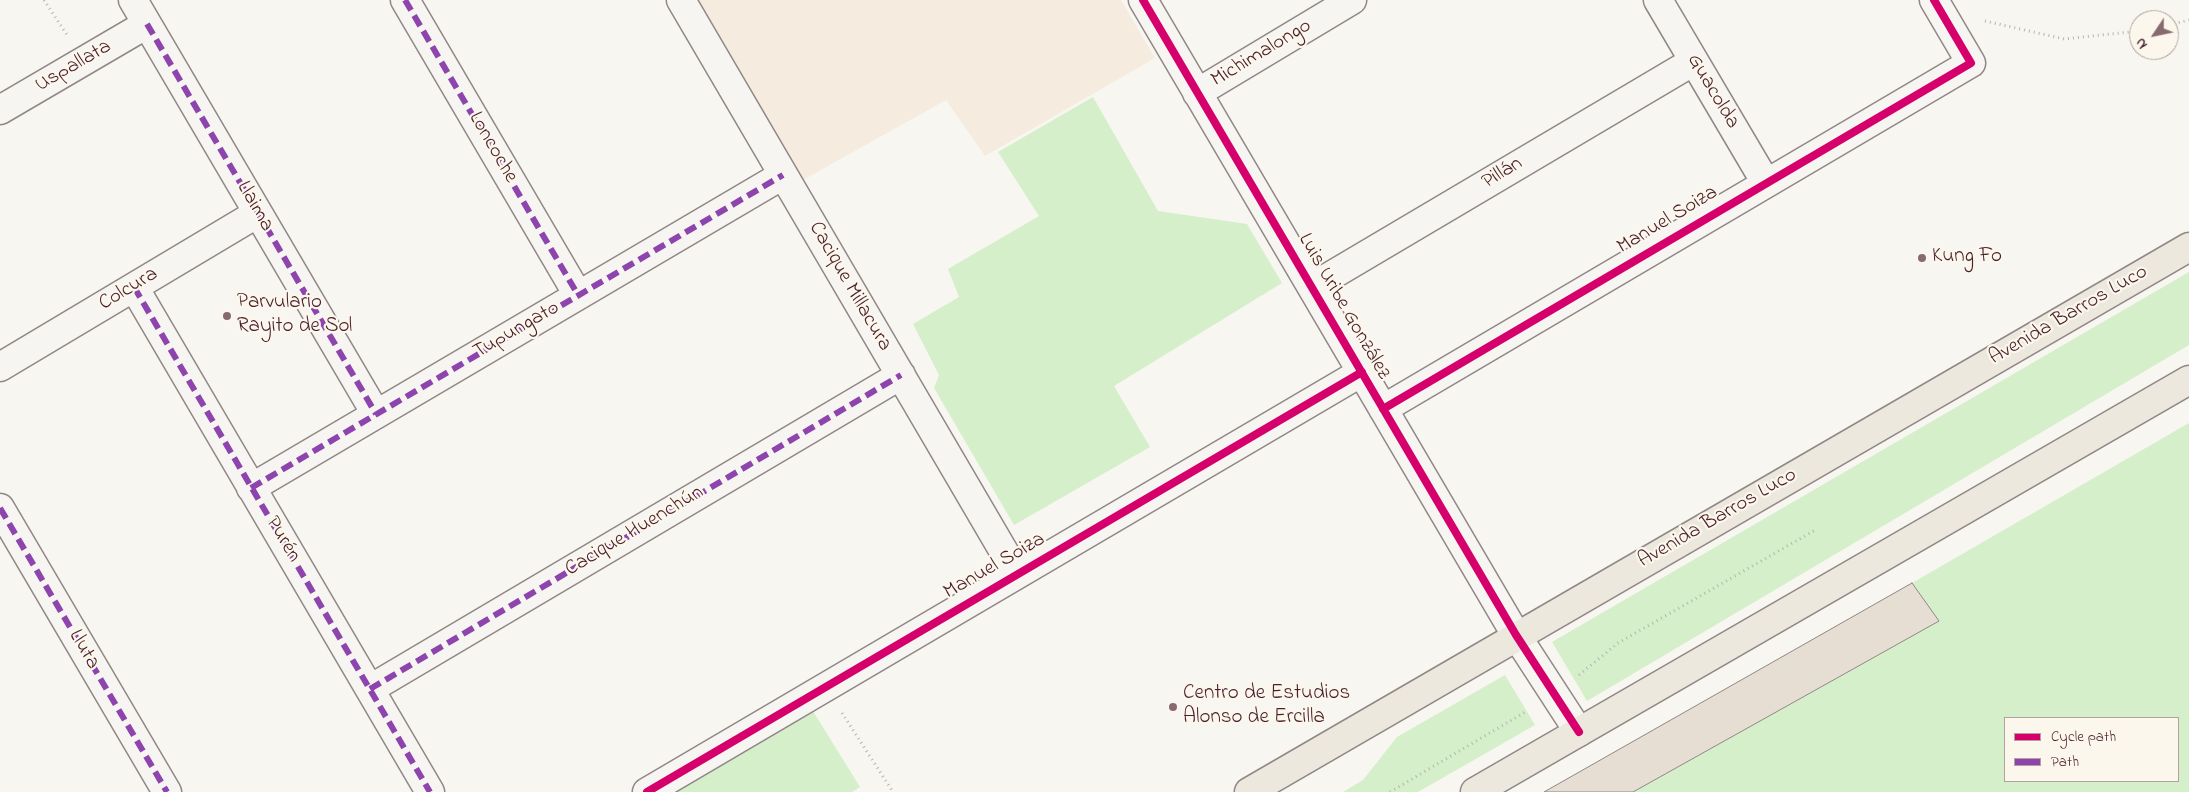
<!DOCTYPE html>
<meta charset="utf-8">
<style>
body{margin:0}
#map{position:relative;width:2189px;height:792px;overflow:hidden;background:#f8f6f0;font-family:"Indie Flower",sans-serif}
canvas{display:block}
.legend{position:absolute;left:2004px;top:717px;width:175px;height:65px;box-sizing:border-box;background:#fbf7ec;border:1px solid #b4a19f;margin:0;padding:6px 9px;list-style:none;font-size:15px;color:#4a1f2b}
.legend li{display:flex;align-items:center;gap:10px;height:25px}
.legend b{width:25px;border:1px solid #b4a19f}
.north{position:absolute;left:2129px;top:10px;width:50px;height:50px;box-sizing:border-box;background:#fbf7ec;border:1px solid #b4a19f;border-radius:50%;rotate:236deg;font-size:14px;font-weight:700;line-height:20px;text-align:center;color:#4a1f2b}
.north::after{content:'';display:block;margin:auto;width:18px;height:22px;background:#876a70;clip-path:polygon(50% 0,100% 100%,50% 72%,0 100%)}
</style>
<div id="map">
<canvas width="2189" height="792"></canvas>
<ul class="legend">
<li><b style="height:6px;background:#d6006c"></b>Cycle path</li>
<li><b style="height:6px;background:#8e44ad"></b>Path</li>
</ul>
<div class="north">N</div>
</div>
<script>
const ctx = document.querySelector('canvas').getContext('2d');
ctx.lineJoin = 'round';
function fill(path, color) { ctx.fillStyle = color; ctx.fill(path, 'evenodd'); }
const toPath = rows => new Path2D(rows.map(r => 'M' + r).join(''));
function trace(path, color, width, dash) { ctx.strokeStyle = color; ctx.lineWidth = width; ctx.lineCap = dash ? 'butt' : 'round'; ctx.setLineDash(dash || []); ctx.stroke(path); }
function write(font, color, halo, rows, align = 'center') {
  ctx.font = font + ' "Indie Flower",sans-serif'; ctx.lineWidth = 4.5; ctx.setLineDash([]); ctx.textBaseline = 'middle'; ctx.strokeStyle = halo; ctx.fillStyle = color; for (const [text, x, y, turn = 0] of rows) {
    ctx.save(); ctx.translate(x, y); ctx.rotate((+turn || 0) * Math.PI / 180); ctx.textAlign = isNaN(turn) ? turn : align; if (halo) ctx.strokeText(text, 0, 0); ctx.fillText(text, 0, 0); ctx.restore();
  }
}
const built = toPath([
 [696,0,1121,0,1155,58,985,156,946,100,803,180]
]);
const green = toPath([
 [1093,97,1158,211,1247,224,1282,283,1114,386,1150,447,1014,525,934,388,939,375,913,324,959,297,948,269,1039,216,998,152],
 [2189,272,2189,345,1587,701,1552,642],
 [2189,423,2189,792,1544,792,1912,583],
 [2005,718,2178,718,2178,781,2005,781],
 [1505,675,1535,725,1418,792,1343,792,1363,780,1397,737],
 [811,708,860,787,852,792,671,792]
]);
const building = toPath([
 [1912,583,1939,621,1633,792,1544,792,1912,583]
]);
const path = toPath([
 [44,0,67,35],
 [1985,21,2064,39,2139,31],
 [2169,25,2189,20],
 [1579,675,1618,643,1817,529],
 [842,713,893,792],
 [1390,792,1527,711]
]);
const street = toPath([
 [133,0,376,414],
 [405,0,578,295],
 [681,0,1017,574],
 [1143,0,1516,635,1579,732],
 [1658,0,1766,183],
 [1197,93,1352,0],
 [0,110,147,24],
 [134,287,430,792],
 [1312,287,1694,61],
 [0,367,258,213],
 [1383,409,1971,63,1934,0],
 [251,488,783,175],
 [0,508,167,792],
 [370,689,901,375],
 [647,792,1362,372]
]);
const primary = toPath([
 [1249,792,2189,247],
 [1475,792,2189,380]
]);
const quiet = toPath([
 [405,0,578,295],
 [147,24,376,414],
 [134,287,430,792],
 [251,488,783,175],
 [0,508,167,792],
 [370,689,901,375]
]);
const cycleway = toPath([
 [1143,0,1516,635,1579,732],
 [1383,409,1971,63,1934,0],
 [647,792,1362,372]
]);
const markers = [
 [1922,258,5,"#876a70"],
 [227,316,5,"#876a70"],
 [1173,707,5,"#876a70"]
];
const streetNames = [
 ["Michimalongo",1262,54,-31],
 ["Uspallata",74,67,-30],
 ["Guacolda",1712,92,59],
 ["Loncoche",492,148,60],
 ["Pillán",1503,174,-31],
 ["Llaima",254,207,60],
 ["Manuel Soiza",1668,221,-31],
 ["Cacique Millacura",849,287,60],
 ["Colcura",129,290,-31],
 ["Luis Uribe González",1343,307,60],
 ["Avenida Barros Luco",2069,316,-30],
 ["Tupungato",517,331,-30],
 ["Avenida Barros Luco",1718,519,-30],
 ["Cacique Huenchún",635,532,-31],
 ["Purén",282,540,59],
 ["Manuel Soiza",995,567,-30],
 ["Lluta",83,650,60]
];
const poiNames = [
 ["Kung Fo",1932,258],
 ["Parvulario",237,304],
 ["Rayito de Sol",237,328],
 ["Centro de Estudios",1183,695],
 ["Alonso de Ercilla",1183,719]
];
fill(built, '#f5ebde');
fill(green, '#d4efca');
fill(building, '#e6ded3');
trace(building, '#918787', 1);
trace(street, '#918787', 31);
trace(primary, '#918787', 31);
trace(path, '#b8b3b1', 3, [1, 4]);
trace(street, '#f6f5f1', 28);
trace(primary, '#ede8dd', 28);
trace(quiet, '#8e44ad', 6, [12, 6]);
trace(cycleway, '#d6006c', 8);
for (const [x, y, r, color] of markers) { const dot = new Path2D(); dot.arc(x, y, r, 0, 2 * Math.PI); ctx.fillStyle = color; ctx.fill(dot); trace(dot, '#fbf7ec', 2); }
write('21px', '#4a1f2b', '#fbf7ec', streetNames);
write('21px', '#4a1f2b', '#fbf7ec', poiNames, 'left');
</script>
